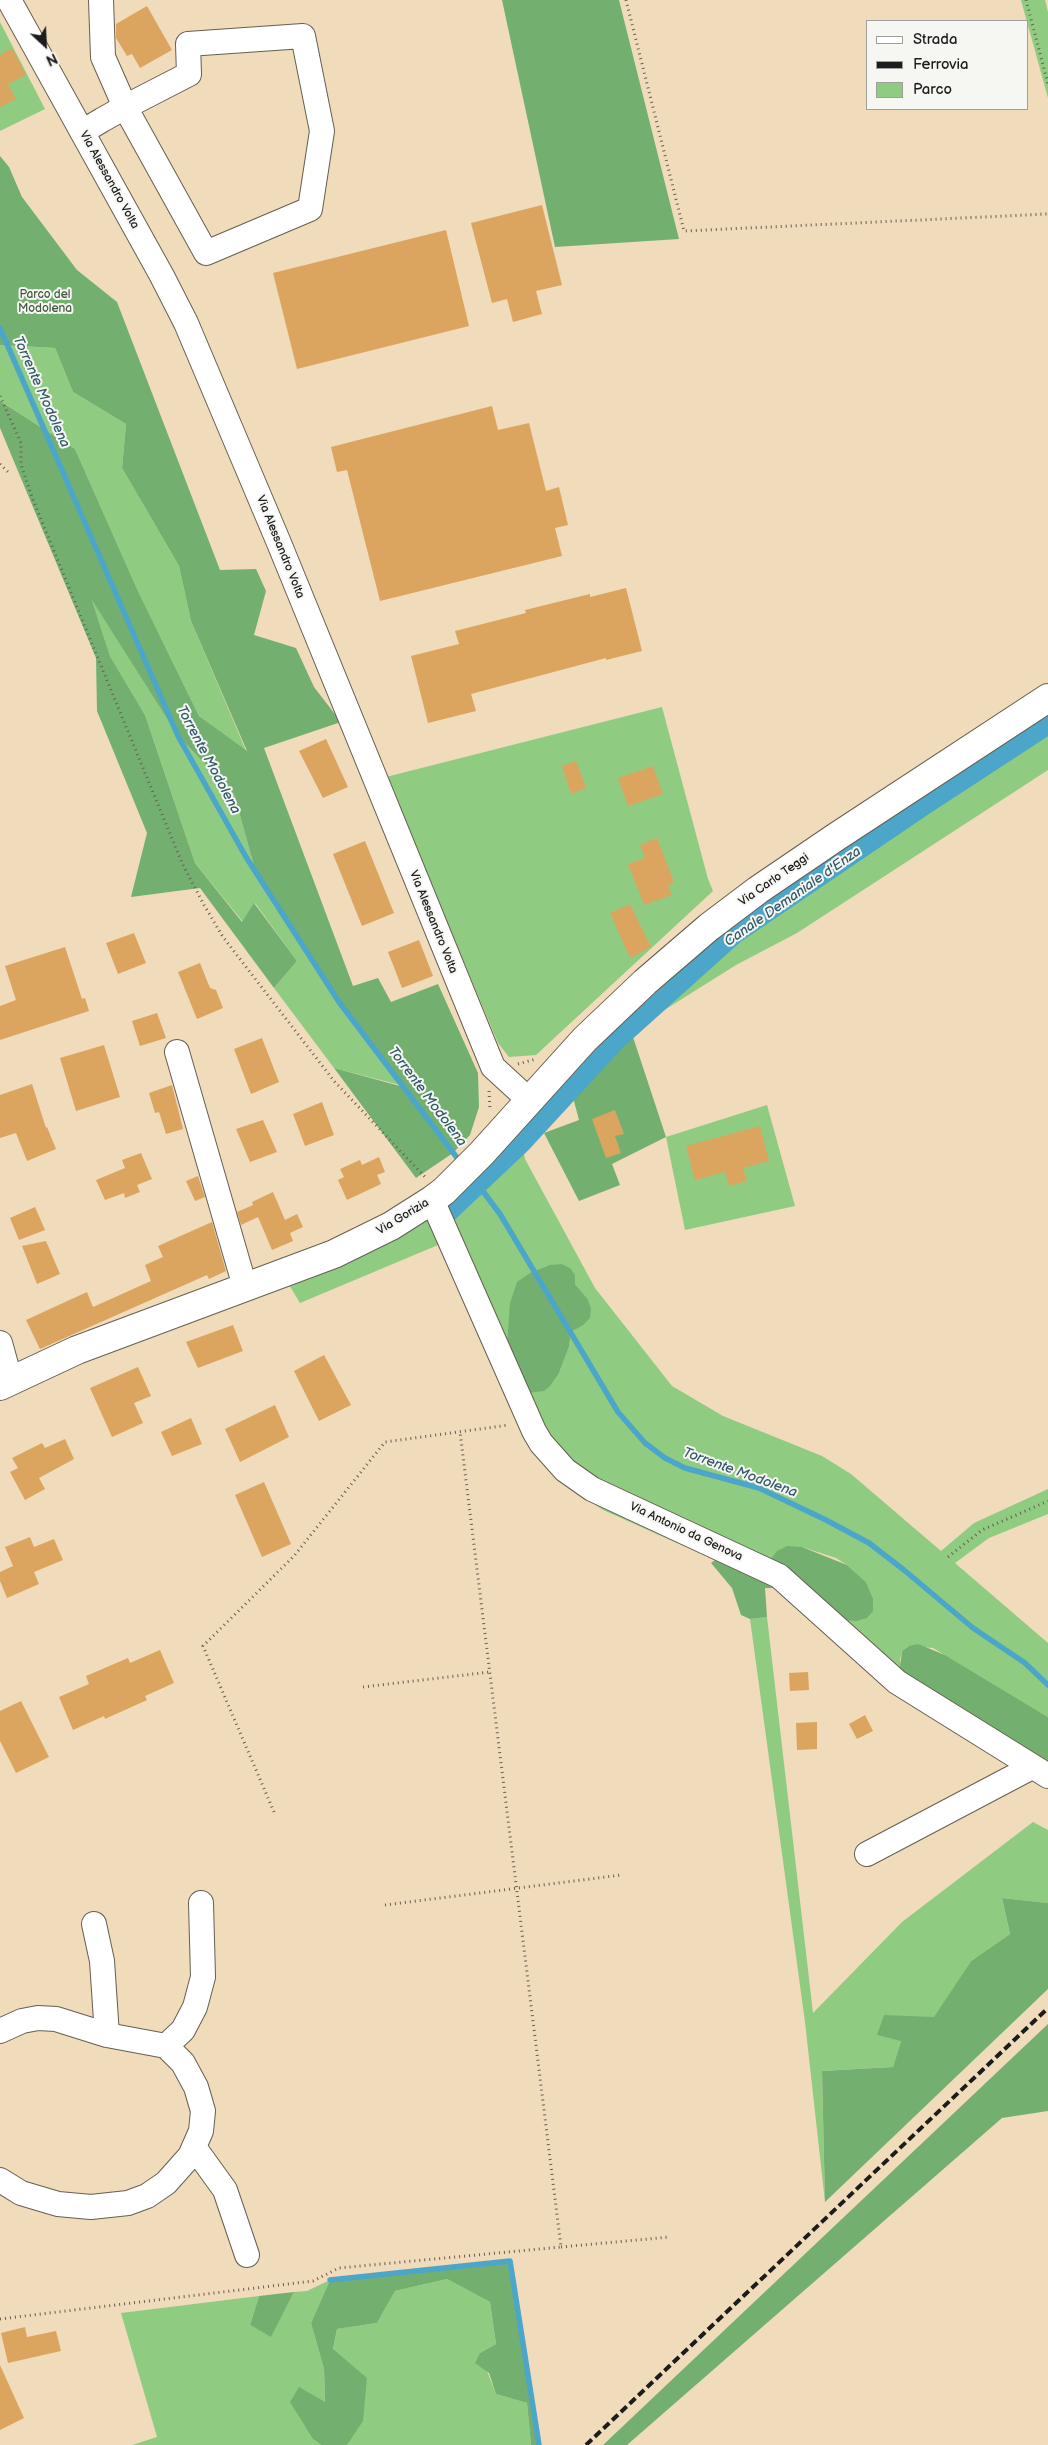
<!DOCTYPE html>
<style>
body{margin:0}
#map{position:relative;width:1048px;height:2445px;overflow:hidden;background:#f0dbba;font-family:"Balsamiq Sans",sans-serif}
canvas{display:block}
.legend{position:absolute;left:866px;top:20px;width:162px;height:90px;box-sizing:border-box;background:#f6f6f2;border:1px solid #9f9f9c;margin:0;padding:6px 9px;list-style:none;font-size:15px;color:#1c1c1c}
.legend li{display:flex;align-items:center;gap:10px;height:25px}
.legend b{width:25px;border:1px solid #9f9f9c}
.north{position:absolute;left:20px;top:20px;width:50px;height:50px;-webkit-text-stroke:4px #f6f6f2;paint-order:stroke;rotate:155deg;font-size:14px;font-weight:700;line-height:20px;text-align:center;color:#1c1c1c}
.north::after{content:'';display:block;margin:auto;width:18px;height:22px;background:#1c1c1c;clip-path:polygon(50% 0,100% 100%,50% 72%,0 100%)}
</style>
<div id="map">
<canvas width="1048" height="2445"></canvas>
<ul class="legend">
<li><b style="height:6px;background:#fff"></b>Strada</li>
<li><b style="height:6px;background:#1c1c1c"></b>Ferrovia</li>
<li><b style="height:14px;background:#8fcc82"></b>Parco</li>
</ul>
<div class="north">N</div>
</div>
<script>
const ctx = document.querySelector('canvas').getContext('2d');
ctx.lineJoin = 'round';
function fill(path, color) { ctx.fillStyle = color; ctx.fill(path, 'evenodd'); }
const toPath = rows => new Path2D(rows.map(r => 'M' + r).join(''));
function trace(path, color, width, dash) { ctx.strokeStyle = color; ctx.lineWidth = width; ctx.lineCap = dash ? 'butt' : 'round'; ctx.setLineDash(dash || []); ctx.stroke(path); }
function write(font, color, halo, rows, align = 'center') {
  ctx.font = font + ' "Balsamiq Sans",sans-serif'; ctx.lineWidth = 4; ctx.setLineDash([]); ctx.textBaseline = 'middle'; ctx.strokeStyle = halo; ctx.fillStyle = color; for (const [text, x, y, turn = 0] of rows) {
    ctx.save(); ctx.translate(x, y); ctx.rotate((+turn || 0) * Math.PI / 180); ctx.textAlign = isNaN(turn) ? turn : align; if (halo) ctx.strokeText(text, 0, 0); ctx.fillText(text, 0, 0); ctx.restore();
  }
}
const green = toPath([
 [1021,0,1045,0,1048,12,1048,98],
 [0,22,45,109,0,131],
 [0,345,55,348,73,392,126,424,122,468,179,566,191,621,247,753,199,716,138,591,75,449,0,401],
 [91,597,178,736,234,794,256,873,339,1002,400,1085,334,1068,274,988,297,961,255,903,243,922,195,863,145,715,110,656],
 [662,707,708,879,713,891,536,1055,509,1057,498,1043,386,777],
 [1048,717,1048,770,797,933,736,965,631,1031,522,1143,525,1159,595,1288,672,1386,723,1416,822,1456,851,1474,941,1551,974,1523,1048,1489,1048,1514,989,1538,955,1563,1048,1643,1048,1717,933,1648,909,1646,902,1651,900,1660,907,1688,822,1615,873,1598,866,1582,847,1565,836,1558,802,1547,770,1560,719,1557,715,1560,603,1510,563,1483,550,1470,521,1420,438,1245,300,1303,288,1283,513,1136,773,896],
 [575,1275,575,1284,587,1298,582,1326,571,1332,569,1347,559,1373],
 [767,1105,795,1206,685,1230,666,1137],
 [767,1617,813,2013,902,1922,1033,1822,1048,1830,1048,1903,1002,1898,1010,1934,971,1961,934,2018,901,2041,893,2067,822,2071,825,2202,805,2022,750,1619],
 [447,2279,490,2302,496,2344,480,2353,496,2394,527,2403,531,2445,347,2445,349,2442,333,2349,337,2329,377,2323,395,2291],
 [330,2280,311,2323,324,2369,325,2403,313,2439,321,2445,132,2445,157,2437,121,2313,259,2296,250,2325,271,2336,294,2292,307,2291]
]);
const forest = toPath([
 [502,0,619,0,679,239,555,247],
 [0,156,9,167,22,197,77,270,117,302,220,570,256,569,266,591,254,635,296,648,314,687,341,722,264,748,353,986,378,978,391,1002,438,984,478,1073,479,1107,470,1135,453,1153,416,1178,334,1068,400,1086,423,1113,339,1002,256,873,234,794,178,736,92,600,110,656,145,715,195,863,242,922,254,903,297,961,274,988,200,888,131,897,147,833,97,711,96,658,0,428,0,401,75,449,138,591,199,716,247,751,191,621,179,566,122,468,126,424,73,392,55,348,0,345],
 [631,1031,666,1137,612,1164,620,1185,579,1201,544,1133,579,1120,571,1090],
 [562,1264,570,1268,575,1275,575,1284,587,1298,591,1308,590,1318,582,1326,571,1332,569,1347,559,1373,550,1386,544,1391,527,1393,507,1345,510,1303,517,1282,530,1273,550,1265],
 [787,1546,802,1547,847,1565,866,1582,873,1598,873,1611,867,1618,856,1621,841,1620,793,1588,765,1588,767,1617,750,1619,741,1615,732,1588,711,1563,719,1557,770,1560,777,1551],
 [918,1644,945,1655,1048,1717,1048,1776,907,1688,900,1668,902,1651,909,1646],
 [1002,1898,1048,1903,1048,1989,825,2202,822,2071,893,2067,901,2041,877,2035,884,2015,934,2017,971,1961,1010,1934],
 [1048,2024,1048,2111,1002,2118,627,2445,603,2445],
 [510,2261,539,2445,531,2445,527,2403,496,2394,489,2373,475,2363,480,2353,496,2344,490,2302,447,2279,395,2291,377,2323,337,2329,333,2349,367,2378,363,2421,347,2445,321,2445,313,2439,290,2402,299,2387,325,2402,324,2369,311,2323,330,2280],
 [294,2292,271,2337,250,2325,259,2296]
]);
const stream = toPath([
 [0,328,178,736,246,857,339,1002,461,1163],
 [470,1174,500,1214,618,1412,645,1443,665,1458,685,1468,759,1488,826,1520,869,1543,904,1570,973,1628,1025,1663,1048,1685],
 [330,2280,510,2261,539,2445]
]);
const canal = toPath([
 [448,1213,522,1143,615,1042,734,935,924,806,1048,725]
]);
const building = toPath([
 [147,6,172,50,140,68,132,54,127,56,116,38,116,24],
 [12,48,26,75,8,84,16,99,0,107,0,55],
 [542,205,562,285,536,291,542,314,513,322,507,299,492,303,471,223],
 [446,230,469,326,297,369,273,273],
 [492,406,498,430,529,423,546,491,559,487,568,525,555,528,562,556,380,601,347,470,337,472,331,447],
 [626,588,642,651,606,660,606,658,471,694,476,711,428,723,411,656,459,644,455,631,526,613,525,610,590,594,590,597],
 [326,739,348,787,323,798,299,751],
 [576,761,586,788,571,794,562,766],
 [653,766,663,794,628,806,618,778],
 [657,838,674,882,668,885,672,895,644,905,628,864,645,858,640,845],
 [365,841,394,913,362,926,333,854],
 [630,904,651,947,630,958,610,913],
 [134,933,146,963,118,974,106,943],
 [419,940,433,976,402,988,388,952],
 [65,947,82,999,85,998,89,1011,0,1040,0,1006,16,1000,5,966],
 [200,963,210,988,216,990,223,1008,197,1019,178,972],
 [157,1013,166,1038,140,1046,132,1021],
 [262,1038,279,1082,251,1094,234,1049],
 [104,1045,120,1097,76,1111,60,1058],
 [32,1084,46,1128,47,1127,56,1149,27,1161,16,1133,0,1138,0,1095],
 [172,1085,183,1129,166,1134,159,1112,155,1113,149,1093],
 [322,1102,334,1135,305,1146,293,1114],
 [615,1110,624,1134,615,1136,621,1153,606,1158,592,1119],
 [263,1120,277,1152,250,1162,236,1129],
 [760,1126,769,1161,743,1168,747,1181,729,1186,725,1172,695,1180,686,1146],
 [141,1153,152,1179,137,1185,140,1192,125,1198,124,1193,105,1200,96,1180,125,1168,122,1160],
 [379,1157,385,1172,377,1175,381,1184,347,1200,338,1180,344,1177,340,1169,360,1160,362,1165],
 [198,1176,205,1197,195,1201,186,1181],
 [273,1192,285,1220,297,1214,303,1227,290,1233,293,1241,272,1250,258,1217,241,1225,237,1212,253,1205,252,1202],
 [35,1207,45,1230,19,1240,10,1218],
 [212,1222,226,1271,209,1279,207,1275,40,1349,26,1320,87,1292,93,1307,151,1281,145,1265,163,1257,158,1246],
 [46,1241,60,1274,37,1284,22,1246],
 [233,1325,243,1351,198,1368,186,1342],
 [324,1355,351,1405,319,1421,294,1371],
 [138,1367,151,1396,134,1403,143,1423,112,1437,90,1388],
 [275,1405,289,1437,240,1462,225,1429],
 [191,1418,202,1444,172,1456,161,1432],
 [65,1439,74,1459,39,1478,45,1489,25,1500,10,1472,18,1468,12,1458,42,1443,45,1448],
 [264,1482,291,1544,262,1557,235,1495],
 [30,1537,34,1547,54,1539,63,1560,34,1572,39,1584,7,1598,0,1581,0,1572,13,1566,5,1547],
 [160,1650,174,1683,145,1696,147,1700,105,1719,104,1716,73,1730,59,1697,89,1684,86,1676,128,1658,130,1663],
 [808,1672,809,1690,790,1691,789,1673],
 [21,1701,49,1757,16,1773,0,1741,0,1711],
 [865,1715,873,1731,857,1739,849,1724],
 [817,1722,817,1749,797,1750,796,1723],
 [25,2327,27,2337,56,2331,61,2351,8,2363,1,2333],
 [0,2365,24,2418,0,2430]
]);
const path = toPath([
 [626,0,684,231,1048,214],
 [1026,0,1048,84],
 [0,396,21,443,21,465,33,500,182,863,204,905,223,937,334,1081,426,1178],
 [0,464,9,473],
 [518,1064,536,1059],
 [489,1091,490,1109],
 [948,1557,982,1530,1048,1501],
 [363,1687,490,1672],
 [274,1812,203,1646,294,1556,385,1442,509,1425],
 [385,1905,621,1875],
 [561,2247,670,2237],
 [0,2319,313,2281,339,2268,561,2247,460,1432]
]);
const minor = toPath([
 [9,0,162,276,186,323,279,543,493,1067,529,1100],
 [82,132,102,120,125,107,189,74,188,44,303,36,322,131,310,209,206,253,125,107,103,57,101,0],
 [177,1052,245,1287],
 [432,1200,534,1431,541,1443,565,1470,592,1489,779,1576,897,1682,1048,1776],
 [0,1343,10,1379],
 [867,1854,1032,1767],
 [94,1924,102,1961,107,2035],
 [0,2031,22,2021,38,2018,56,2019,107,2035,166,2046,183,2063,196,2087,203,2111,201,2131,190,2156,166,2183,147,2196,128,2203,91,2207,58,2204,21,2193,0,2180],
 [166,2046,183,2030,195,2007,203,1977,201,1903],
 [194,2147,225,2190,247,2255]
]);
const major = toPath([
 [0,1386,77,1350,334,1254,391,1226,432,1200,444,1191,482,1153,585,1039,645,982,709,927,758,890,836,837,1048,698]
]);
const rail = toPath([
 [586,2445,1048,2008]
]);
const streetNames = [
 ["Via Alessandro Volta",109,180,61],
 ["Via Alessandro Volta",280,547,68],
 ["Via Carlo Teggi",774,880,-35],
 ["Via Alessandro Volta",433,922,68],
 ["Via Gorizia",403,1217,-31],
 ["Via Antonio da Genova",686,1532,25]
];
const parkNames = [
 ["Parco del",45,295],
 ["Modolena",45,309]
];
const waterNames = [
 ["Torrente Modolena",41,392,66],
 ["Torrente Modolena",208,760,62],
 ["Canale Demaniale d'Enza",793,897,-35],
 ["Torrente Modolena",427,1097,53],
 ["Torrente Modolena",740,1473,20]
];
fill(green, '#8fcc82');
fill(forest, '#73b070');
trace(stream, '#4ba6c9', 5.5);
trace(canal, '#4ba6c9', 19);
fill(building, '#dba560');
trace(minor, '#665f53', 26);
trace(major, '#665f53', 30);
trace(path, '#665f53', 3, [1, 4]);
trace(minor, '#fff', 24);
trace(major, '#fff', 28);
trace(rail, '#1c1c1c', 4, [8, 4]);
write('12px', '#1c1c1c', '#f6f6f2', streetNames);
write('12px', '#445a40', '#f6f6f2', parkNames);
write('italic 14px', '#315a6a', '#f6f6f2', waterNames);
</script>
